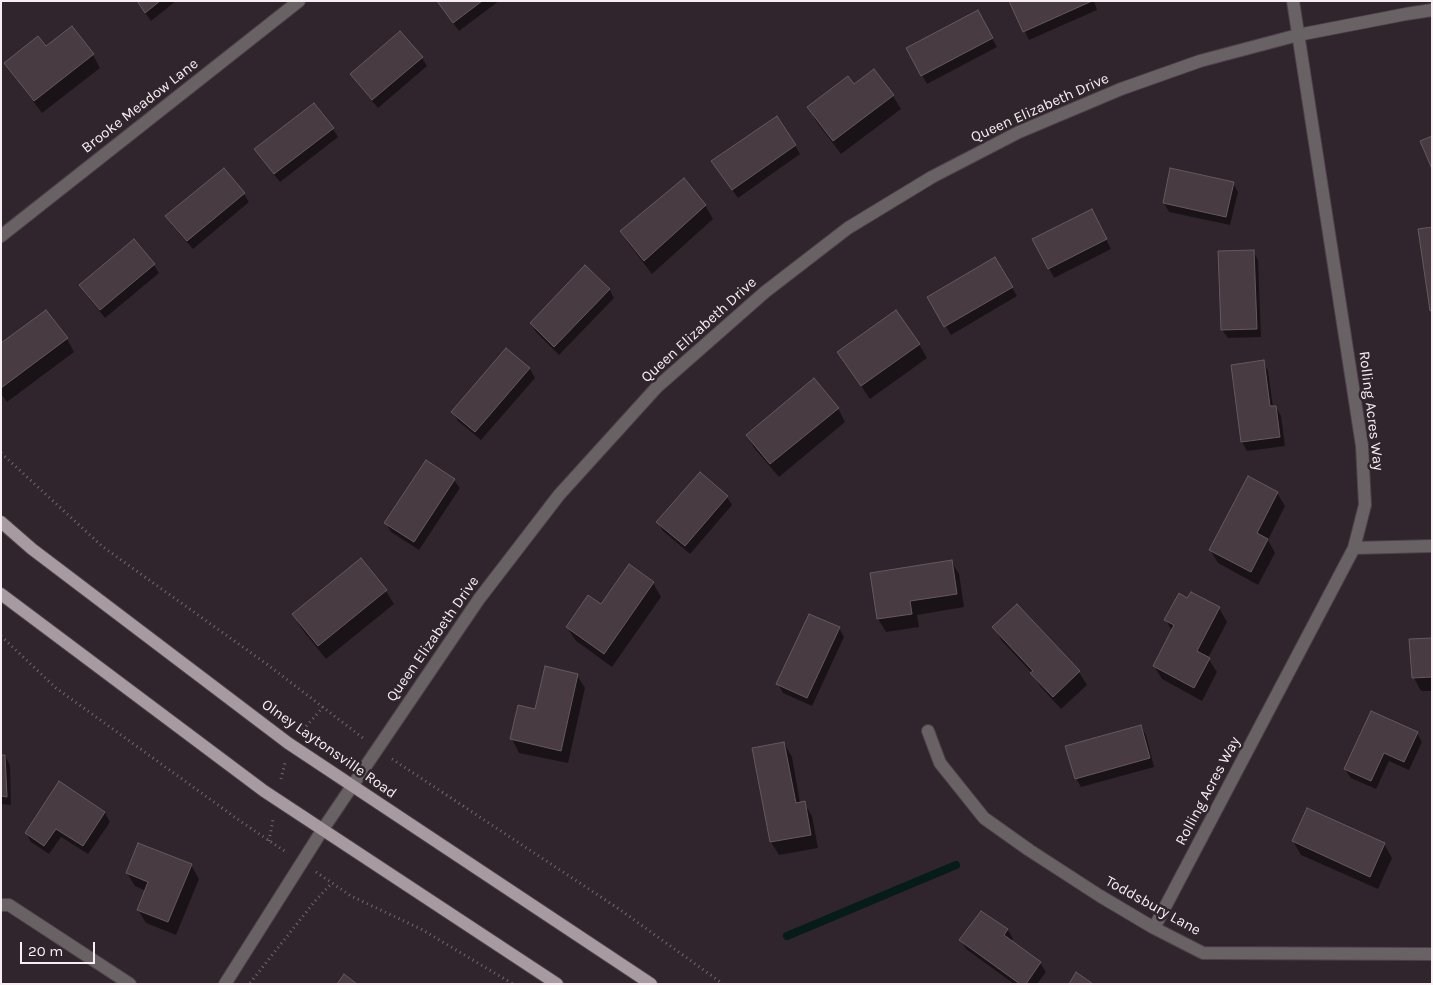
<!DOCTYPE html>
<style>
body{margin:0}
#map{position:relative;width:1433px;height:985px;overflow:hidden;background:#30252c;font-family:Karla,sans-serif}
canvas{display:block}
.frame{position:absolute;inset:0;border:2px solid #f6eef3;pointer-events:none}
.scale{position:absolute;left:20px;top:942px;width:75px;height:22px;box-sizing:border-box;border:2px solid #f6eef3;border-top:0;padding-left:6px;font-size:15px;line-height:18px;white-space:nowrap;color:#f6eef3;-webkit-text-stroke:4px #30252c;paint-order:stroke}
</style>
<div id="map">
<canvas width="1433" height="985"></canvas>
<div class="frame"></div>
<div class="scale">20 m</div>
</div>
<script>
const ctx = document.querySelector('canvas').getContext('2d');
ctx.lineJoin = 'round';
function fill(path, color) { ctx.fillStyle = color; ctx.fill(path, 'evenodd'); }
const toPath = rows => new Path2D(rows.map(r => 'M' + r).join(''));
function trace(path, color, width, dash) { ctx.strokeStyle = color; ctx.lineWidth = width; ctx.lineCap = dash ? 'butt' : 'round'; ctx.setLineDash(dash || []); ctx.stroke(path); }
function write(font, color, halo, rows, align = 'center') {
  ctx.font = font + ' Karla,sans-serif'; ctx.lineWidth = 5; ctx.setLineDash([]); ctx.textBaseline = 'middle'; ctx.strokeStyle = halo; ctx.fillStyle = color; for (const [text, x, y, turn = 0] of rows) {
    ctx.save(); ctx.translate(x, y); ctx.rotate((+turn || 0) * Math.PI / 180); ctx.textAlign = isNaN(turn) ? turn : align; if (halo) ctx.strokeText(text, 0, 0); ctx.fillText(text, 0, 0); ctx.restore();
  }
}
const shadow = toPath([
 [136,1,176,1,151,21],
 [439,1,499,1,459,31,444,11],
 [1013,1,1094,1,1097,10,1029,40,1011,2],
 [977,12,997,47,927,84,907,48],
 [72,28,93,55,100,68,42,113,14,76,6,63,46,48],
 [422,58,427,66,378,108,357,83,352,75],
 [854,86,893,96,901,109,841,154,816,121,809,108],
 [333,129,338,137,280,182,261,158],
 [795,145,800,154,738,198,713,162],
 [223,170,244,194,249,202,193,249,172,225,167,216],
 [1233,183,1238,192,1230,225,1169,212,1164,203],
 [705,205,713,219,652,274,629,244,621,231],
 [1096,219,1111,249,1054,278,1034,239],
 [1253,251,1258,260,1261,337,1228,338,1222,330],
 [995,259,1017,296,951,335,929,297],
 [154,265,159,273,105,318,86,294,81,285],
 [609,289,614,298,559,355,536,332,531,323],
 [46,311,67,339,74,352,7,402,1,394,1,345],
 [919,344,927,358,870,399,838,352],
 [507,350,530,369,535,378,481,440,458,421,453,412],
 [1263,362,1268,371,1273,407,1276,407,1281,416,1285,446,1247,451,1242,442,1233,366],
 [838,408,845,422,779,477,755,449,747,436],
 [454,480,460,488,419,550,391,532,386,523],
 [1277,493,1285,506,1268,540,1275,553,1258,585,1218,563,1210,550],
 [727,497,732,505,690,554,663,531,658,522],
 [361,560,386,591,394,604,326,659,301,628,294,615],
 [951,561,959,574,964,607,917,615,919,627,886,632,878,619],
 [629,566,653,583,661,597,612,667,575,640,567,627,601,605],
 [1219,608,1227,622,1208,658,1217,672,1202,701,1162,679,1154,666,1172,631,1166,620],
 [994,627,1079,672,1087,685,1061,709,1040,686,1032,673,1002,641],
 [839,628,844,637,812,706,783,693,778,684],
 [1432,639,1432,691,1421,691,1414,678,1410,641],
 [577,675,585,688,568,763,519,753,512,739],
 [1141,727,1146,735,1154,767,1081,787,1076,778],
 [1417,733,1422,742,1409,770,1389,761,1376,789,1351,778,1345,769],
 [784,743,792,757,800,803,804,803,812,816,818,848,779,855,771,842,753,749],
 [5,756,10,765,11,805,1,804,1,757],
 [59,783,105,813,110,822,88,854,61,837,49,854,31,842,26,833],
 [1308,810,1384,844,1392,858,1378,889,1301,855,1293,841],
 [191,865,199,879,176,935,146,923,138,910,146,891,135,886,127,873],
 [981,912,1008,930,1013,939,1010,942,1040,963,1046,972,1037,984,1014,984,966,949,961,940]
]);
const stream = toPath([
 [787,936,956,865]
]);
const building = toPath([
 [137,1,160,1,145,13,137,1],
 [437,1,482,1,453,23,437,1],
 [1009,1,1092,1,1023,32,1009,1],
 [978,10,993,38,921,76,906,48,978,10],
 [72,26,94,54,34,101,4,63,38,36,46,46,72,26],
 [400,31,423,57,372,100,350,74,400,31],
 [874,69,894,95,833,141,807,107,848,76,854,84,874,69],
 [314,103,334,128,274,174,254,149,314,103],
 [777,116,796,145,732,190,711,161,777,116],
 [1432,136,1432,169,1420,141,1432,136],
 [224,168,245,193,187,241,165,216,224,168],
 [1170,168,1234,182,1226,217,1163,203,1170,168],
 [684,178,706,205,644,261,620,231,684,178],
 [1092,209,1107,239,1048,269,1032,239,1092,209],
 [1432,227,1432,310,1430,311,1418,229,1432,227],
 [134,239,155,264,100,310,79,285,134,239],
 [1254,250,1257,329,1221,330,1218,251,1254,250],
 [995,257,1013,287,944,327,927,297,995,257],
 [585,265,610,289,554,347,530,323,585,265],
 [46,310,68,338,1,388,1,343,46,310],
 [896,310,920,344,861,386,837,352,896,310],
 [506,348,530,368,475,432,451,412,506,348],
 [1264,360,1270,406,1276,406,1280,437,1241,442,1231,365,1264,360],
 [814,378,839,408,770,464,746,435,814,378],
 [426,460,455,479,414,542,384,523,426,460],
 [700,472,728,496,685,546,656,522,700,472],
 [1248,476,1278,492,1257,533,1268,539,1251,572,1209,550,1248,476],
 [361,558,387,590,318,646,292,614,361,558],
 [952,560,957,594,910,601,912,614,877,619,870,573,952,560],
 [629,564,654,582,604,654,566,627,588,595,601,604,629,564],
 [1191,592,1220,607,1197,651,1210,658,1194,688,1153,666,1174,625,1164,620,1179,593,1187,598,1191,592],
 [1017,604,1080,671,1053,697,1030,673,1033,671,992,627,1017,604],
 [809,614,840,627,807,698,776,684,809,614],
 [1432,638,1432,677,1412,678,1409,639,1432,638],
 [545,666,578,674,561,751,510,739,518,705,535,709,545,666],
 [1371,711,1418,732,1404,762,1384,753,1371,781,1344,769,1371,711],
 [1141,725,1150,758,1075,779,1065,746,1141,725],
 [784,742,796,803,805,801,811,835,770,842,752,748,784,742],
 [1,755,5,755,7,797,1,796,1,755],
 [59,781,105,812,83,846,56,829,44,846,25,833,59,781],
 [1307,808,1385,843,1370,877,1292,841,1307,808],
 [138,843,192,864,168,922,137,910,148,882,126,873,138,843],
 [981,911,1008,929,1004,935,1041,962,1026,984,1020,984,959,940,981,911],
 [1076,972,1093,984,1069,984,1076,972],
 [344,974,357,984,337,984,344,974]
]);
const path = toPath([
 [1,453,103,547,268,665,363,738],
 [1,636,56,688,243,823,286,852],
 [303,730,323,707],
 [392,759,619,909,723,984],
 [281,779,285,763],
 [269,841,273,819],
 [316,872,351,896,421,929,513,984],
 [250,983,315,901,332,883]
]);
const minor = toPath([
 [1,236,299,1],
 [1354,548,1432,546],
 [928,731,940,763,984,818,1029,850,1100,896,1154,928,1203,953,1432,954],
 [1,905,9,905,130,984],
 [1154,928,1354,548,1365,505,1362,446,1293,1],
 [225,984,323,829,479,599,559,495,657,387,765,292,848,228,932,177,1019,132,1121,89,1200,61,1298,35,1406,14,1432,10]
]);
const major = toPath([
 [1,522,32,549,288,743,651,984],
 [1,594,264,791,557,984]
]);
const streetNames = [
 ["Brooke Meadow Lane",140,106,-38],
 ["Queen Elizabeth Drive",1040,108,-24],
 ["Queen Elizabeth Drive",699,330,-42],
 ["Rolling Acres Way",1371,411,83],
 ["Queen Elizabeth Drive",433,639,-55],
 ["Olney Laytonsville Road",329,749,35],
 ["Rolling Acres Way",1208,791,-62],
 ["Toddsbury Lane",1153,906,29]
];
fill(shadow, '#0007');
trace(stream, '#051c19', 8);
fill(building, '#483c42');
trace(building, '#65585f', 1);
trace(minor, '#4c4148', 14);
trace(major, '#4c4148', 14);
trace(path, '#736970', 3, [1, 4]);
trace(minor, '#686265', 12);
trace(major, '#a79ba1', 12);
write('15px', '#f6eef3', '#30252c', streetNames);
</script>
